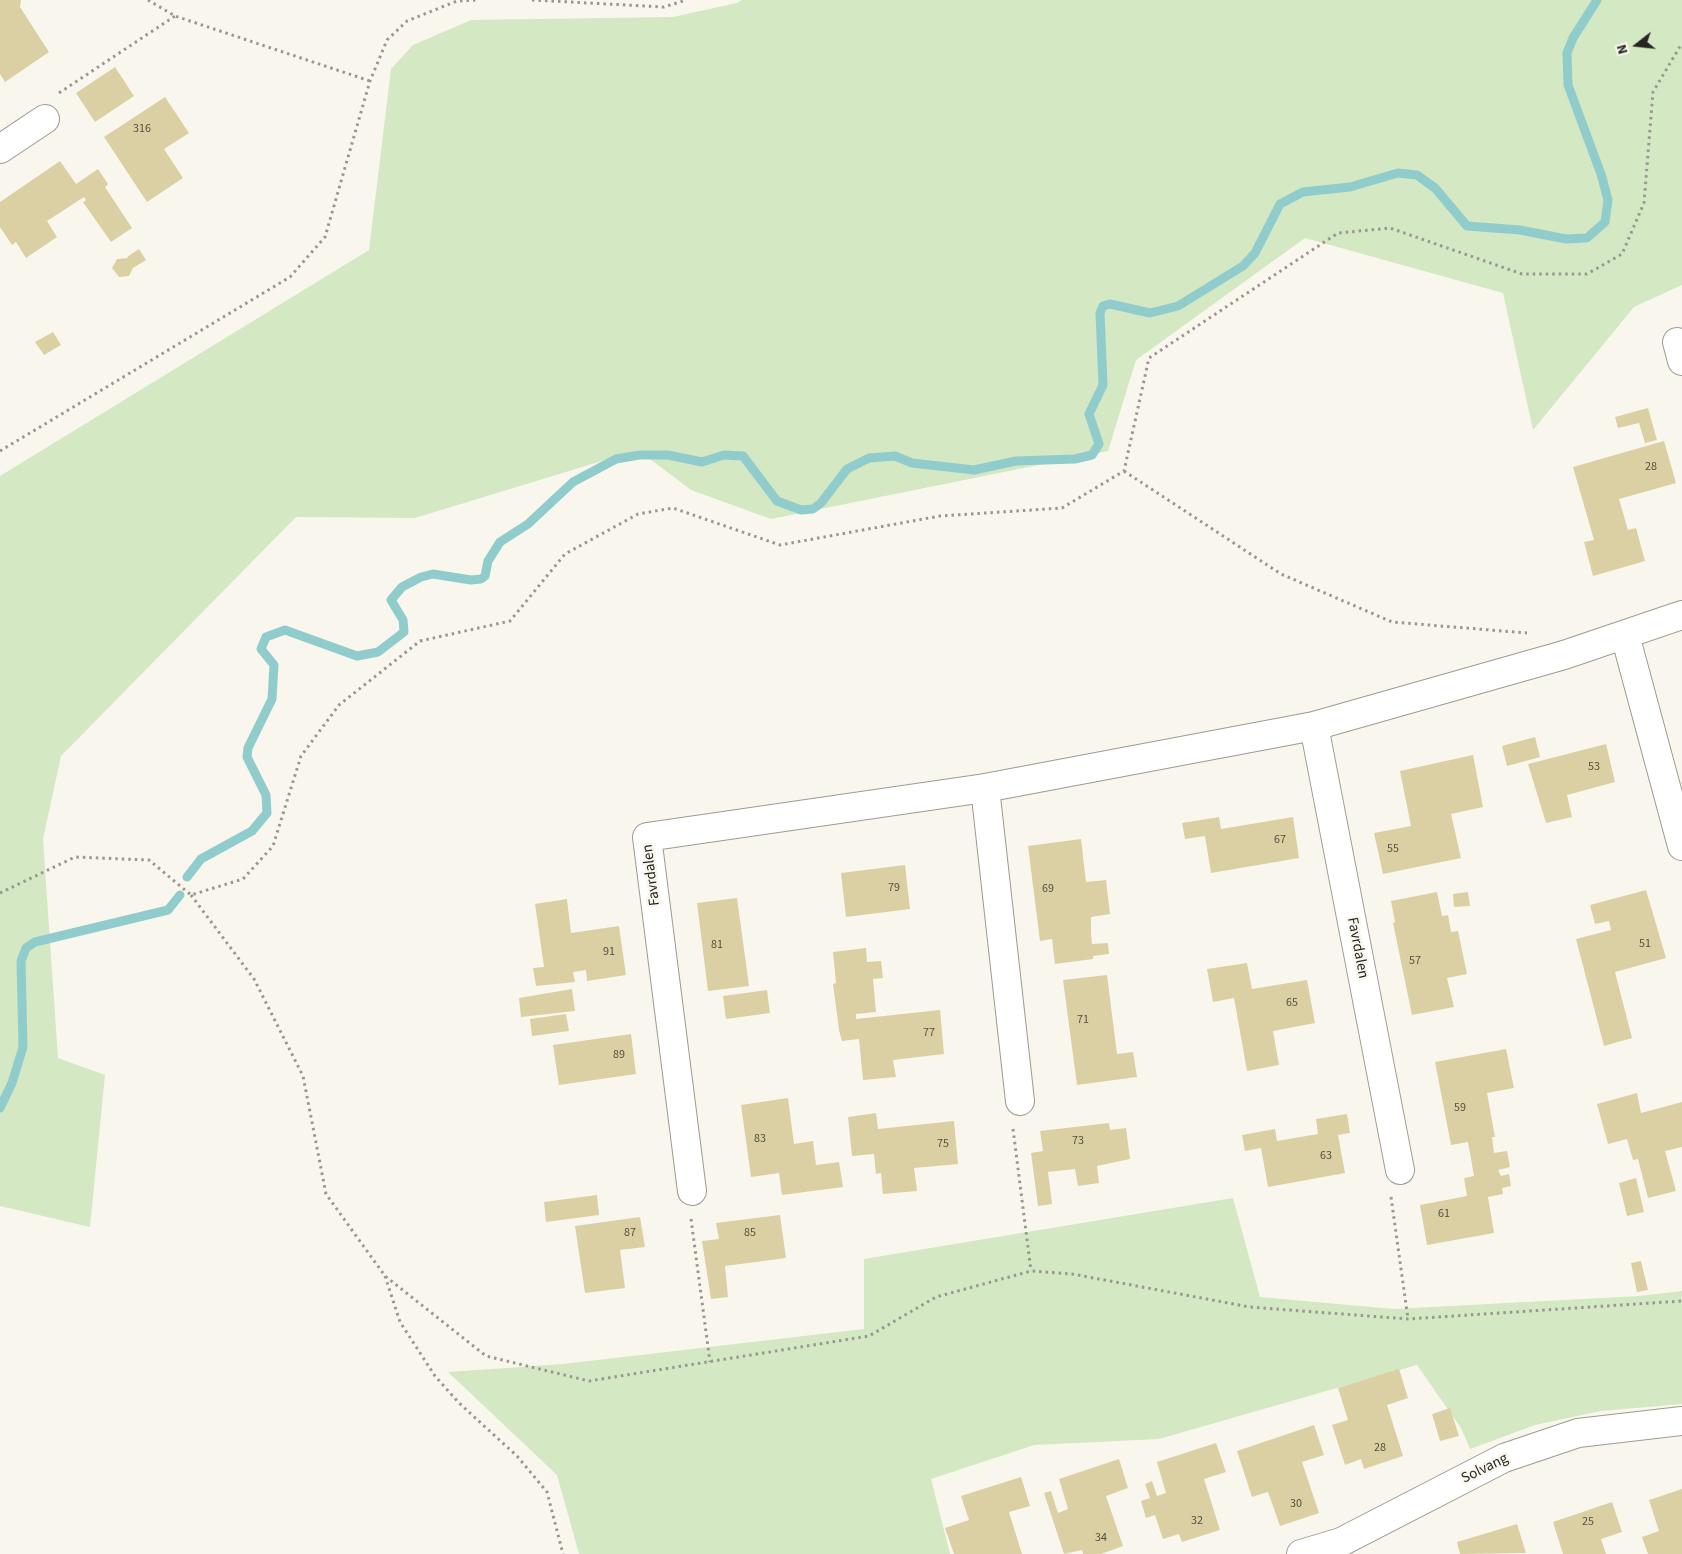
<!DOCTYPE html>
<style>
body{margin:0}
#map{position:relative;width:1682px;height:1554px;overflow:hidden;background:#f9f7ed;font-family:"Source Sans 3",sans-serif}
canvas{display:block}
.north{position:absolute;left:1612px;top:20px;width:50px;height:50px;-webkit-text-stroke:4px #f9f7ed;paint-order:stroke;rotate:254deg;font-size:14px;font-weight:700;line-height:20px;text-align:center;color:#262522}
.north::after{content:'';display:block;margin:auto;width:18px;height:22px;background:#262522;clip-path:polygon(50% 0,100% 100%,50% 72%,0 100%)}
</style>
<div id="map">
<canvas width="1682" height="1554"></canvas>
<div class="north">N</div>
</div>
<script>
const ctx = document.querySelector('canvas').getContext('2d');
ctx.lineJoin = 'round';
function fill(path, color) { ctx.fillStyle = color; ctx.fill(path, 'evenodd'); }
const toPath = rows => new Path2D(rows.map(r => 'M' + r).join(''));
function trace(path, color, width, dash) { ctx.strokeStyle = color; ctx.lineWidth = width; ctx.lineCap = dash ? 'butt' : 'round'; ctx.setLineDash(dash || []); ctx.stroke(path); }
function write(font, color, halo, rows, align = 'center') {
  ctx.font = font + ' "Source Sans 3",sans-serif'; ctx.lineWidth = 5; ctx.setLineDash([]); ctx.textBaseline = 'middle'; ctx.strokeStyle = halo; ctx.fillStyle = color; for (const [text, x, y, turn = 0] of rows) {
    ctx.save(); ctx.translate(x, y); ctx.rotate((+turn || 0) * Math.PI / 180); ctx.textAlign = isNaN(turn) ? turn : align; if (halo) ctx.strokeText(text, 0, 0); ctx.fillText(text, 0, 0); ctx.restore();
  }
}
const green = toPath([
 [742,0,1682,0,1682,285,1634,307,1533,430,1503,293,1305,238,1136,360,1108,451,771,519,691,490,638,450,415,518,296,517,61,756,43,839,58,1058,105,1075,90,1227,0,1206,0,476,369,250,391,69,413,45,471,20,673,17,737,3],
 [1233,1198,1260,1297,1394,1309,1639,1296,1682,1291,1682,1404,1601,1411,1535,1425,1470,1449,1461,1428,1417,1365,1159,1439,1034,1445,931,1479,950,1554,579,1554,557,1475,448,1372,563,1364,864,1329,864,1259]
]);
const stream = toPath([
 [187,877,201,859,252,831,267,813,266,795,247,757,248,748,272,699,274,665,261,649,266,637,285,630,357,656,378,652,404,632,403,620,391,600,402,587,421,577,433,574,471,580,481,579,485,576,488,561,500,542,528,524,573,482,616,459,639,455,668,455,702,462,724,455,743,456,777,501,801,510,813,509,821,503,847,469,869,458,895,456,912,463,974,470,1016,461,1075,459,1092,455,1099,444,1089,414,1103,385,1100,313,1103,306,1110,304,1150,313,1178,306,1243,266,1255,253,1280,204,1303,192,1350,187,1398,173,1417,175,1435,188,1467,226,1520,230,1566,239,1587,238,1605,222,1608,200,1601,174,1568,85,1567,53,1573,38,1597,0],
 [0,1108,12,1083,23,1047,21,961,26,948,35,942,168,910,180,895]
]);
const building = toPath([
 [0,0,21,0,20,7,49,52,5,82,0,74],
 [115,67,134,96,95,122,76,93],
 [165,97,189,133,164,149,183,178,147,202,104,137],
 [60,161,76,184,98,169,108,184,105,187,132,228,111,242,83,202,86,200,84,197,47,221,57,237,26,258,16,242,12,245,0,227,0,202],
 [139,249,146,260,133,268,129,276,119,277,112,268,117,259,128,258,127,257],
 [53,332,61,345,44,355,35,342],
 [1648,408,1657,440,1645,443,1639,423,1618,428,1615,417],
 [1664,441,1676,483,1619,499,1628,530,1636,528,1645,561,1593,576,1584,542,1594,540,1573,467],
 [1535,737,1540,757,1507,766,1502,746],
 [1606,744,1615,782,1567,795,1572,817,1546,823,1528,764],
 [1473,755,1483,807,1451,814,1461,858,1383,874,1374,833,1411,826,1400,771],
 [1219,817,1221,829,1293,817,1299,858,1211,873,1205,836,1185,839,1182,823],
 [1081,839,1086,882,1106,880,1110,914,1091,917,1091,934,1092,944,1108,943,1109,954,1093,956,1093,959,1055,964,1052,939,1040,941,1028,846],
 [905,865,910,909,846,917,841,873],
 [1646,890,1666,958,1615,972,1632,1038,1604,1046,1576,939,1611,930,1609,921,1595,924,1590,905],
 [1437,892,1442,916,1448,915,1451,932,1458,931,1467,974,1447,978,1454,1007,1412,1015,1393,923,1395,922,1391,901],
 [1468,892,1470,906,1454,907,1453,894],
 [737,898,749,986,708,991,697,903],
 [567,899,571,933,619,926,626,975,587,981,586,970,573,972,575,982,536,986,533,968,544,967,535,904],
 [866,948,867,962,881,961,883,978,873,979,876,1012,856,1014,856,1019,940,1010,944,1054,893,1060,896,1077,863,1080,859,1039,842,1041,839,1030,833,984,836,983,833,952],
 [1247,963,1252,989,1307,980,1315,1023,1273,1031,1279,1065,1247,1071,1234,998,1213,1002,1207,969],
 [1107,975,1117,1054,1133,1052,1137,1077,1077,1085,1063,980],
 [572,989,575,1011,521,1017,519,998],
 [767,990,770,1013,726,1019,723,996],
 [566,1014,569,1031,532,1036,530,1019],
 [631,1034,636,1074,559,1085,553,1045],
 [1506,1049,1514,1088,1487,1093,1495,1137,1492,1137,1494,1153,1507,1151,1510,1167,1498,1170,1501,1176,1509,1174,1511,1186,1502,1188,1503,1194,1488,1197,1494,1233,1427,1245,1420,1205,1467,1196,1464,1178,1474,1176,1468,1142,1451,1145,1435,1062],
 [1637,1093,1641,1113,1682,1102,1682,1147,1665,1151,1676,1191,1648,1198,1638,1159,1633,1160,1627,1139,1608,1144,1597,1104],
 [788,1098,794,1144,813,1141,816,1165,839,1162,843,1187,782,1195,779,1173,751,1177,741,1105],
 [876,1113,878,1129,954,1121,958,1164,914,1168,917,1191,883,1194,881,1173,876,1174,874,1154,852,1156,848,1117],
 [1347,1114,1350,1133,1338,1135,1345,1173,1268,1187,1261,1148,1245,1151,1242,1135,1275,1129,1277,1141,1318,1134,1316,1119],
 [1109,1123,1110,1130,1126,1128,1130,1159,1097,1166,1099,1183,1078,1186,1075,1169,1048,1172,1052,1204,1038,1206,1031,1153,1043,1151,1040,1131],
 [1636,1178,1644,1212,1627,1216,1619,1183],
 [597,1195,599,1215,546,1222,544,1202],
 [780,1215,786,1258,725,1266,728,1297,711,1299,702,1241,719,1239,716,1223],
 [640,1217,645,1247,620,1250,625,1288,585,1293,575,1226],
 [1641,1261,1648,1290,1637,1292,1631,1263],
 [1399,1369,1408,1398,1387,1405,1403,1456,1364,1469,1361,1459,1345,1465,1332,1425,1348,1420,1338,1388],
 [1450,1408,1459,1436,1440,1441,1432,1414],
 [1314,1425,1324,1455,1302,1462,1319,1513,1280,1526,1268,1492,1252,1497,1237,1451],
 [1216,1443,1226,1472,1204,1479,1220,1530,1182,1542,1179,1534,1163,1539,1155,1515,1146,1518,1141,1501,1150,1498,1145,1484,1152,1481,1157,1496,1166,1493,1157,1462],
 [1119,1459,1128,1488,1106,1496,1123,1546,1101,1554,1083,1554,1082,1550,1064,1554,1044,1493,1051,1491,1058,1513,1068,1509,1059,1479],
 [1021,1477,1030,1506,1009,1512,1022,1554,954,1554,945,1528,969,1520,961,1496],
 [1682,1489,1682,1554,1648,1554,1642,1537,1659,1531,1649,1500],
 [1612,1502,1622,1532,1601,1539,1606,1554,1563,1554,1553,1522],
 [1517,1524,1526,1553,1460,1554,1457,1542]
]);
const path = toPath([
 [148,0,175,16,370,81],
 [532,0,664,7,686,0],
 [59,93,175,16],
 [0,451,290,277,325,237,370,81,387,40,407,21,457,1,478,0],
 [1124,471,1281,574,1392,622,1527,633],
 [0,893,75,857,149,860,191,895,243,879,273,846,301,756,339,705,420,641,510,621,565,554,638,514,673,508,780,545,940,516,1062,508,1124,471,1149,358,1338,233,1390,228,1522,274,1587,274,1622,254,1644,203,1653,92,1682,43],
 [191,895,254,979,303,1076,326,1194,385,1276,486,1356,589,1381,869,1336,936,1297,1031,1271,1072,1274,1250,1307,1408,1319,1682,1301],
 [1013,1129,1031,1271],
 [1391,1197,1408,1319],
 [691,1219,710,1362],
 [385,1276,400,1322,435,1376,459,1403,517,1456,547,1492,563,1554]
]);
const minor = toPath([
 [0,149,45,119],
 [1677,342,1682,361],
 [1625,635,1682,846],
 [1314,726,1400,1170],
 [985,788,1020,1101],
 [692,1191,647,837,985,788,1314,726,1564,655,1682,615],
 [1301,1554,1341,1542,1504,1458,1578,1433,1682,1421]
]);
const numberNames = [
 ["316",142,129],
 ["28",1651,467],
 ["53",1594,767],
 ["67",1280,840],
 ["55",1393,849],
 ["79",894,888],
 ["69",1048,889],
 ["51",1645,944],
 ["81",717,945],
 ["91",609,952],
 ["57",1415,961],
 ["65",1292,1003],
 ["71",1083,1020],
 ["77",929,1033],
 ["89",619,1055],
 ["59",1460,1108],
 ["83",760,1139],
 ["73",1078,1141],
 ["75",943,1144],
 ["63",1326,1156],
 ["61",1444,1214],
 ["87",630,1233],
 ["85",750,1233],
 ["28",1380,1448],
 ["30",1296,1504],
 ["32",1197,1521],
 ["25",1588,1522],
 ["34",1101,1538]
];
const streetNames = [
 ["Favrdalen",652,875,-97],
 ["Favrdalen",1357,948,79],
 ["Solvang",1485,1469,-26]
];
fill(green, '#d3e8c3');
trace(stream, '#91cccd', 9);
fill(building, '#dbd0a3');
trace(minor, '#9d9b91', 30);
trace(path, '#999791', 3, [2.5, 4]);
trace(minor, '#fff', 28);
write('12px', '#535042', null, numberNames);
write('15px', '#262522', '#f9f7ed', streetNames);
</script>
